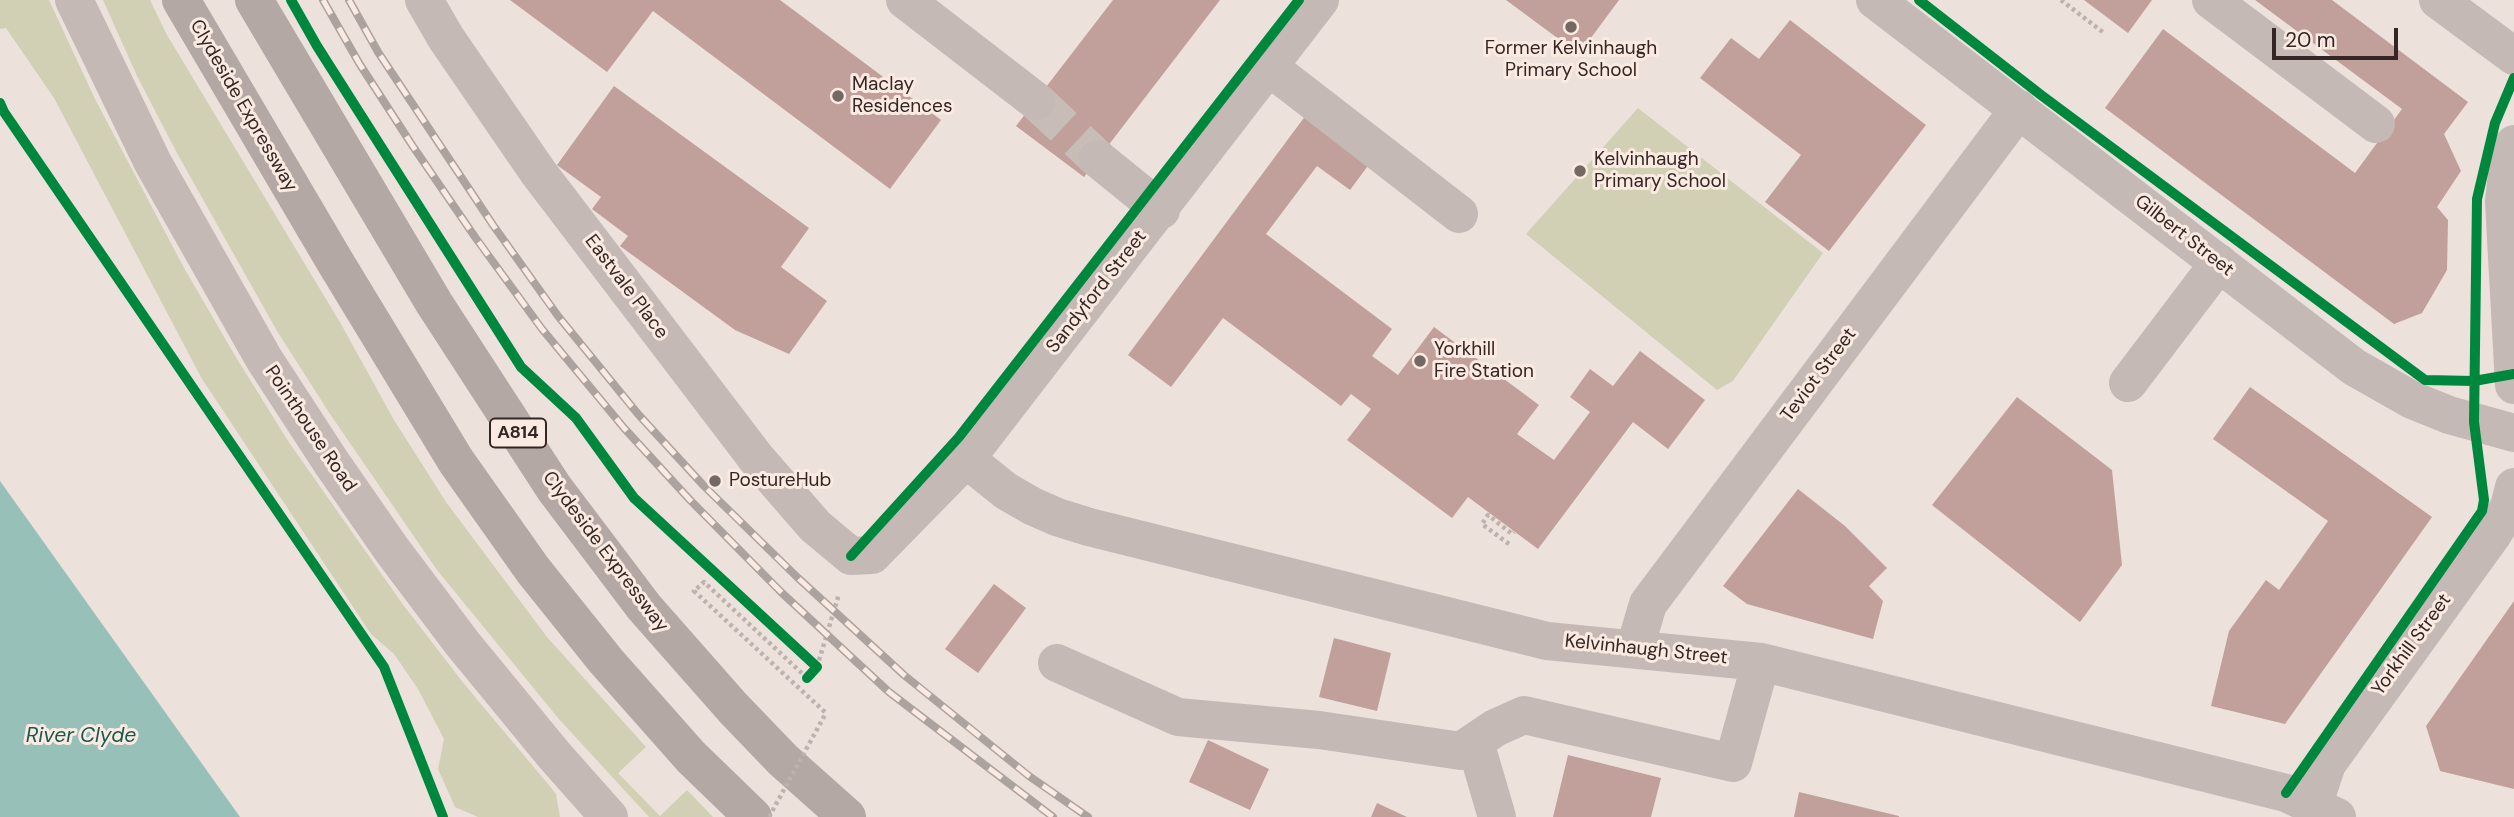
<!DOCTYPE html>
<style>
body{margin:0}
#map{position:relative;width:2514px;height:817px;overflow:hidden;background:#ece1db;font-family:"DM Sans",sans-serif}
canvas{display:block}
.scale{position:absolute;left:2272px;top:28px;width:126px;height:32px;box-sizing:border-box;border:4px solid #342624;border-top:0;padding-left:9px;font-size:21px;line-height:24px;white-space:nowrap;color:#342624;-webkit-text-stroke:5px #faeae1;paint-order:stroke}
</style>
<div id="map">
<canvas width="2514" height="817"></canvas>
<div class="scale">20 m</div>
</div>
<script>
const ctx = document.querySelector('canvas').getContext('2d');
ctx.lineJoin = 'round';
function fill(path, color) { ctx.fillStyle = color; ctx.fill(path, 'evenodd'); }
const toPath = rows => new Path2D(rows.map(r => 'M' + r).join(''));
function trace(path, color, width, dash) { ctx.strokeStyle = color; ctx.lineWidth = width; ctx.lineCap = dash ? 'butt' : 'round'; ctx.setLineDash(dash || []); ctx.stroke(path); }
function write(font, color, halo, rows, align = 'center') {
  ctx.font = font + ' "DM Sans",sans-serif'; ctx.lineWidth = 6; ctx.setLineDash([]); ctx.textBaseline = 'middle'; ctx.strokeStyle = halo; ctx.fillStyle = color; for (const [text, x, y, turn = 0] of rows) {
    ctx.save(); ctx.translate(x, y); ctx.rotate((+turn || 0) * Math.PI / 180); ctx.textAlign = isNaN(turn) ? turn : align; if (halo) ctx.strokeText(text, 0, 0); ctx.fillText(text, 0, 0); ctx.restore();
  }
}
const green = toPath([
 [0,0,49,0,95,99,183,266,234,354,288,441,404,606,465,685,548,784,556,794,560,817,478,817,455,807,438,769,444,739,418,689,394,654,371,634,202,379,54,98,6,28,0,29],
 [103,0,150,0,167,35,341,324,394,420,446,502,547,637,646,747,618,773,660,816,687,790,713,817,649,817,558,718,437,570,330,414,277,331,178,155,137,76],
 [1638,108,1823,253,1733,381,1717,390,1526,234]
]);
const water = toPath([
 [0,481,240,817,0,817]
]);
const building = toPath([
 [510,0,780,0,941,120,890,189,653,11,607,72],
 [1113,0,1220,0,1084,177,1016,126],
 [1506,0,1619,0,1579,54],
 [2084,0,2152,0,2128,33],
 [2255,0,2332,0,2468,102,2444,134,2461,171,2437,207,2448,220,2447,270,2422,313,2394,324,2105,108,2163,29,2355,173,2402,109],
 [1790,20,1926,125,1829,251,1765,202,1801,155,1700,78,1731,38,1759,59],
 [614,86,809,228,781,267,827,301,789,354,735,330,620,246,628,236,592,209,601,197,557,165],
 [1306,115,1370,163,1350,190,1317,166,1266,234,1392,329,1372,356,1398,375,1434,327,1539,405,1517,434,1554,460,1590,412,1570,397,1590,369,1613,386,1640,351,1705,400,1668,449,1633,422,1538,549,1468,497,1452,518,1347,440,1371,409,1351,394,1341,406,1223,318,1171,387,1128,355],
 [2250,387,2432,517,2285,724,2211,706,2229,631,2266,580,2279,590,2328,521,2213,439],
 [2017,397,2112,470,2122,565,2080,622,1932,505],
 [1798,489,1845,526,1887,568,1869,586,1883,601,1873,639,1747,604,1723,586],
 [994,584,1026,608,978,673,945,649],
 [2514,601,2514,789,2440,771,2426,726],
 [1334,638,1391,653,1377,711,1319,697],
 [1208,740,1269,769,1250,810,1189,782],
 [1568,755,1661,778,1651,817,1553,817],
 [1799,792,1899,816,1899,817,1794,817],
 [1377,803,1407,817,1371,817]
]);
const minorTunnel = toPath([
 [1036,101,1098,159]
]);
const path = toPath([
 [2061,0,2104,33],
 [1509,544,1482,524,1488,515,1512,534,1514,532],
 [817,667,839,594],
 [807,678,704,582,694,591,826,713]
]);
const minor = toPath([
 [74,0,153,163,264,359,331,462,392,550,462,643,554,755,609,817],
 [424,0,446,38,538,172,756,458,815,526,851,556,872,555,966,459,1320,0],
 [905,0,1036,101],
 [1875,0,2354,367,2412,400,2449,415,2514,433],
 [2211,0,2376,124],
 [2438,0,2514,56],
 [1269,67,1459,214],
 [2514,144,2507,173,2504,202,2514,385],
 [1098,159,1161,210],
 [2128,383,2219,263],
 [966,459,1006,491,1032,506,1057,517,1089,527,1547,641,1761,662,2286,793,2337,817],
 [1635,648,1648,604,2019,109],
 [1057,663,1178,717,1319,730,1461,751,1495,728,1524,715,1733,763,1761,662],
 [1475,742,1497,817],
 [2313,806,2327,764,2493,534,2509,507,2514,487]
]);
const major = toPath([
 [181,0,334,260,456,461,533,570,606,661,691,757,753,817],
 [254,0,434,303,554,488,644,607,733,708,783,760,847,817]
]);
const rail = toPath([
 [323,0,359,63,412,145,475,237,542,329,624,428,690,500,782,593,889,692,1053,817],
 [349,0,378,52,493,225,558,316,638,414,704,486,797,577,904,675,1029,776,1088,817]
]);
const pathBridge = toPath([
 [769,817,826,713]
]);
const cycleway = toPath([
 [291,0,317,46,521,367,576,418,634,498,817,667,807,678],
 [1919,0,2041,95,2425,380,2474,381,2514,374],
 [0,103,4,112,384,667,443,817],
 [851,556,959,437,1299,0],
 [2286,793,2482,511,2484,500,2474,422,2477,199,2495,123,2514,78]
]);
const markers = [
 [1571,27,7,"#746764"],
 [838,96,7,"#746764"],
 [1580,171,7,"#746764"],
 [1420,361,7,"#746764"],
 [715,481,7,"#746764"]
];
const shields = [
 [518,433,56]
];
const shieldNames = [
 ["A814",518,433]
];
const poiNames = [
 ["Former Kelvinhaugh",1571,49,"center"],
 ["Primary School",1571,71,"center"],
 ["Maclay",852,85],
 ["Residences",852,107],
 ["Kelvinhaugh",1594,160],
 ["Primary School",1594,182],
 ["Yorkhill",1434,350],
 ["Fire Station",1434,372],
 ["PostureHub",729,481]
];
const streetNames = [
 ["Clydeside Expressway",243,106,60],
 ["Gilbert Street",2184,236,38],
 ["Eastvale Place",626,287,53],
 ["Sandyford Street",1097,292,-52],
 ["Teviot Street",1819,375,-53],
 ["Pointhouse Road",310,429,56],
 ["Clydeside Expressway",605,552,53],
 ["Yorkhill Street",2412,645,-54],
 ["Kelvinhaugh Street",1646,650,6]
];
const waterNames = [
 ["River Clyde",81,736]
];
fill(green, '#d1d0b4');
fill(water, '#96c0b8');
fill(building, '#c1a09b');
trace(minorTunnel, '#c7bcb6', 38, [38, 19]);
trace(path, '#bdb2ad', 4.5, [3.5, 3.5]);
trace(minor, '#c4b9b5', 38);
trace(major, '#b3a8a4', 38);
trace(rail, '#aca39f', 8);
trace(rail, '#faeae1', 5, [16]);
trace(pathBridge, '#bdb2ad', 4.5, [3.5, 3.5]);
trace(cycleway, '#00873e', 10);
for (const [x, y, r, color] of markers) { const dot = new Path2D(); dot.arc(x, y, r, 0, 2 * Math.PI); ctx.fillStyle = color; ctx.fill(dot); trace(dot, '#faeae1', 2.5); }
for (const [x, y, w] of shields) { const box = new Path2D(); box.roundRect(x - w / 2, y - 14.5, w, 29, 5); ctx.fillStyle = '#faeae1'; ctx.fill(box); trace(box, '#342624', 2); }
write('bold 18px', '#342624', null, shieldNames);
write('19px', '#342624', '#faeae1', poiNames, 'left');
write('19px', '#342624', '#faeae1', streetNames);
write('italic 21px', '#165951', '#faeae1', waterNames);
</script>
